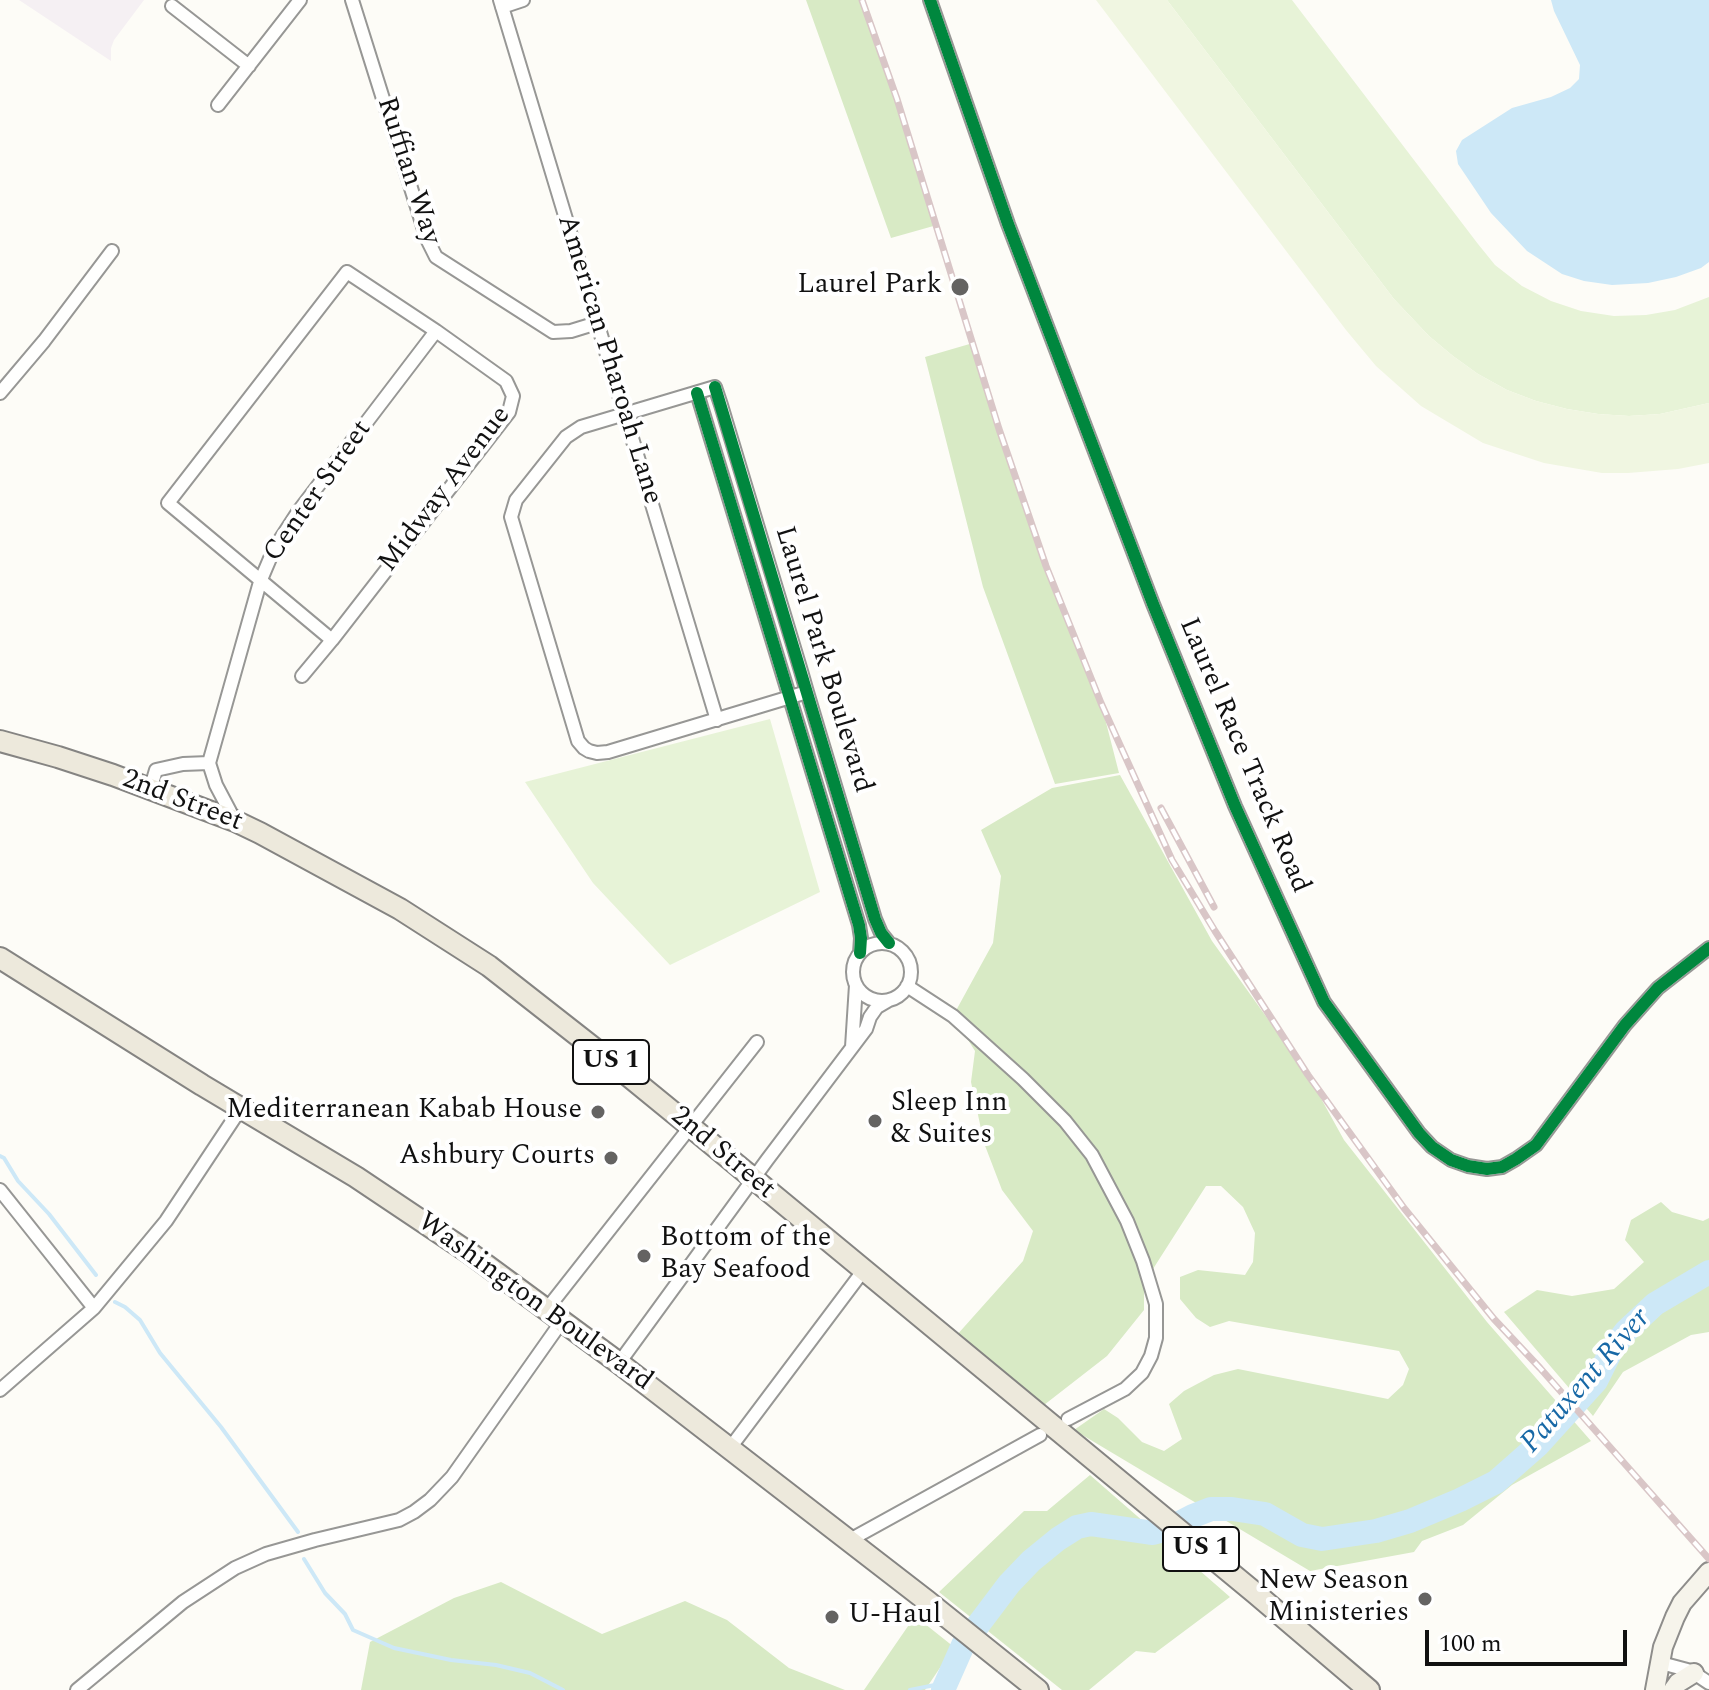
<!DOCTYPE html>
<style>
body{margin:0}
#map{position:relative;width:1709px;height:1690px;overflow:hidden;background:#fdfcf7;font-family:Spectral,serif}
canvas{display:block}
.scale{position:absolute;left:1425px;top:1630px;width:202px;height:36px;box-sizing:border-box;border:4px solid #111;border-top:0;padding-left:10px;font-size:24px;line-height:28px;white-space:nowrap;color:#111;-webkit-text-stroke:6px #fff;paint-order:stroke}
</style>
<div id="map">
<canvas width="1709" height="1690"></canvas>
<div class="scale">100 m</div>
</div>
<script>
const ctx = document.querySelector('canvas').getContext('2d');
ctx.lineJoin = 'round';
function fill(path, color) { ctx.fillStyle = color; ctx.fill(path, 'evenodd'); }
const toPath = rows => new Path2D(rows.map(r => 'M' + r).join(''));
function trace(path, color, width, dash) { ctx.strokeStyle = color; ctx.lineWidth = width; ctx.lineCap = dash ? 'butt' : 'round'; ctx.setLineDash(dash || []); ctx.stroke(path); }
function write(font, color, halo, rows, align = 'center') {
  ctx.font = font + ' Spectral,serif'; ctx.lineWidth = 8; ctx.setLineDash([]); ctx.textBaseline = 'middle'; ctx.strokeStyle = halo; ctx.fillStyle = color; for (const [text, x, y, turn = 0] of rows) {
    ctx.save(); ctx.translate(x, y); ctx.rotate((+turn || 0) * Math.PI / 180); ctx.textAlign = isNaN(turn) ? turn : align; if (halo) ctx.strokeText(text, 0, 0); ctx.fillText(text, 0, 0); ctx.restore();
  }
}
const industrial = toPath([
 [19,0,144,0,114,40,111,48,111,61]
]);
const green = toPath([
 [1167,0,1292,0,1478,244,1495,265,1522,286,1551,301,1581,311,1614,316,1646,315,1675,310,1709,297,1709,403,1660,414,1629,416,1598,414,1567,409,1536,401,1507,390,1478,374,1453,356,1429,336,1394,299],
 [770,719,820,892,670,965,593,883,525,782]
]);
const forest = toPath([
 [806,0,862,0,897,99,937,225,891,238],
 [973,343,1022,498,1074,639,1101,703,1119,773,1055,784,983,587,925,357],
 [1120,775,1212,941,1308,1075,1344,1140,1487,1322,1591,1441,1512,1485,1463,1525,1422,1541,1414,1552,1310,1571,1074,1430,1104,1409,1118,1418,1142,1442,1164,1451,1182,1439,1169,1404,1184,1391,1214,1375,1238,1369,1388,1399,1403,1385,1409,1369,1399,1351,1229,1321,1210,1327,1196,1318,1180,1299,1180,1277,1198,1270,1245,1275,1253,1262,1255,1233,1243,1207,1221,1186,1206,1186,1144,1283,1144,1310,1107,1356,1044,1405,956,1336,1023,1261,1033,1231,1002,1190,984,1143,971,1082,975,1051,953,1016,993,943,1001,876,981,830,1052,788],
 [1661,1202,1672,1212,1703,1221,1709,1218,1709,1332,1691,1335,1623,1372,1593,1416,1504,1312,1537,1290,1572,1296,1614,1289,1644,1262,1625,1240,1631,1220],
 [1090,1475,1230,1597,1155,1653,1136,1651,1089,1690,1062,1690,939,1592,1024,1511,1047,1511],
 [501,1582,602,1634,685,1601,727,1620,789,1668,845,1690,361,1690,370,1642,454,1598],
 [915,1616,954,1647,925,1690,864,1690]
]);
const pitch = toPath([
 [1096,0,1167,0,1394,299,1429,336,1453,356,1478,374,1507,390,1536,401,1567,409,1598,414,1629,416,1660,414,1709,403,1709,463,1678,469,1628,473,1602,473,1544,463,1483,443,1421,406,1376,366,1346,330]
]);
const water = toPath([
 [1551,0,1709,0,1709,262,1701,268,1676,277,1648,283,1612,285,1584,281,1562,274,1527,251,1491,213,1458,164,1456,151,1462,140,1512,108,1551,97,1570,88,1579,79,1580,65,1554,11]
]);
const stream = toPath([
 [0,1156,4,1158,18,1181,49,1214,96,1275],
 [115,1302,125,1307,140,1320,160,1353,221,1427,298,1532],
 [304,1559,325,1593,345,1614,353,1630,394,1648,451,1660,496,1665,530,1673,563,1690],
 [910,1690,945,1683]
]);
const river = toPath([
 [943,1690,963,1645,1009,1584,1031,1561,1058,1539,1077,1527,1091,1524,1153,1533,1168,1529,1193,1516,1211,1509,1232,1509,1265,1514,1302,1535,1322,1539,1376,1531,1410,1521,1460,1500,1496,1482,1538,1445,1596,1381,1611,1351,1626,1331,1655,1304,1709,1272]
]);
const street = toPath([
 [352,0,427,239,436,257,553,332,571,331,597,323],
 [500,0,717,720],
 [930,0,1008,224,1153,604,1235,806,1324,1002,1419,1133,1432,1147,1451,1160,1468,1166,1487,1169,1502,1167,1516,1159,1536,1145,1625,1025,1658,988,1709,948],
 [172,6,249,66],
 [502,7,523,0],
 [218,105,300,0],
 [0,393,44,341,112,251],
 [697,393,859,925,861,938,860,953],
 [302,676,332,640,509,412,513,396,506,381,436,331,347,272,168,503,332,640],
 [807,692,608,752,597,753,589,751,584,748,578,741,511,517,516,500,566,437,581,427,715,387,721,405,801,671,807,692,813,712,875,919,881,933,889,943],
 [150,790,156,770,183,764,209,763],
 [235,821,216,785,209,763,260,582,274,549,298,512,436,331],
 '853 972a29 29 0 1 1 58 0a29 29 0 1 1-58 0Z',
 [907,986,953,1016,1023,1079,1065,1121,1092,1155,1127,1221,1143,1261,1156,1304,1156,1338,1151,1356,1142,1373,1125,1389,1068,1419],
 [852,1047,856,985],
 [0,1190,94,1308],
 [547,1309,757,1042],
 [619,1363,767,1160,866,1029,870,1017,877,1007,889,1000],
 [0,1390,94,1308,166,1221,241,1108],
 [730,1448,863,1271],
 [848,1541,1040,1435],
 [1661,1663,1691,1671,1709,1683],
 [77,1690,183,1602,235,1568,266,1554,315,1540,399,1520,414,1512,430,1500,452,1477,562,1321]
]);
const secondary = toPath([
 [1655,1690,1663,1647,1675,1617,1682,1603,1709,1572],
 [1673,1690,1678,1683,1694,1673]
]);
const primary = toPath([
 [0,741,58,757,113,775,235,821,260,833,400,909,489,966,609,1060,691,1127,1255,1593,1369,1690],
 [0,958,202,1085,356,1177,471,1254,619,1363,927,1601,1038,1690]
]);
const rail = toPath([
 [862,0,897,99,999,429,1046,566,1101,703,1172,860,1215,931,1308,1075,1404,1208,1494,1319,1540,1368,1709,1559],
 [1161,808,1214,907]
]);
const cycleway = toPath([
 [930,0,1008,224,1153,604,1235,806,1324,1002,1419,1133,1432,1147,1451,1160,1468,1166,1487,1169,1502,1167,1516,1159,1536,1145,1625,1025,1658,988,1709,948],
 [715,387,875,919,881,933,889,943],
 [697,393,859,925,861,938,860,953]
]);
const markers = [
 [960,287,10,"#646362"],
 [598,1112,8,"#646362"],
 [875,1121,8,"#646362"],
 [611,1158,8,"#646362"],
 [644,1256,8,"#646362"],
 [1425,1599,8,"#646362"],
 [832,1617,8,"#646362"]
];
const shields = [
 [611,1062,76],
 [1201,1549,76]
];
const shieldNames = [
 ["US 1",611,1062],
 ["US 1",1201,1549]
];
const streetNames = [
 ["Ruffian Way",407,171,72],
 ["American Pharoah Lane",608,360,73],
 ["Midway Avenue",446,490,-53],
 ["Center Street",319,492,-55],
 ["Laurel Park Boulevard",822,660,73],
 ["Laurel Race Track Road",1243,756,67],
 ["2nd Street",182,802,21],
 ["2nd Street",722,1154,40],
 ["Washington Boulevard",534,1303,36]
];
const poiNames = [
 ["Laurel Park",942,287],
 ["Sleep Inn",891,1105,"left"],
 ["& Suites",891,1137,"left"],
 ["Mediterranean Kabab House",582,1112],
 ["Ashbury Courts",595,1158],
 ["Bottom of the",660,1240,"left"],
 ["Bay Seafood",660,1272,"left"],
 ["New Season",1409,1583],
 ["Ministeries",1409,1615],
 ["U-Haul",848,1617,"left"]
];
const waterNames = [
 ["Patuxent River",1587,1382,-49]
];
fill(industrial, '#f5f0f3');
fill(green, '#e7f3d7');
fill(forest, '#d8eac5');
fill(pitch, '#f0f6e1');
fill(water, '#cde8f7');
trace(stream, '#cde8f7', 4);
trace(river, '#cde8f7', 24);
trace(street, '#979795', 16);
trace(secondary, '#8e8d8b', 22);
trace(primary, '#858482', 24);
trace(street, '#fffffe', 12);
trace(secondary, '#f6f4eb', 18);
trace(primary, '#ede9dc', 20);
trace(rail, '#d9c6c7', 7);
trace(rail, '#fff', 4, [12]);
trace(cycleway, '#00873e', 12);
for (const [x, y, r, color] of markers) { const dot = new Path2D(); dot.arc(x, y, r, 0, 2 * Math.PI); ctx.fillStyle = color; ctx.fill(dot); trace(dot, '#fff', 3); }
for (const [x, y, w] of shields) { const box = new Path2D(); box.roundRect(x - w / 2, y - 22, w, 44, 6); ctx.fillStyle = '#fff'; ctx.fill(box); trace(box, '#111', 2); }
write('bold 26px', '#111', null, shieldNames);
write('28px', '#111', '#fff', streetNames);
write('28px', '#111', '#fff', poiNames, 'right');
write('italic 30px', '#1768a6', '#fff', waterNames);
</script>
